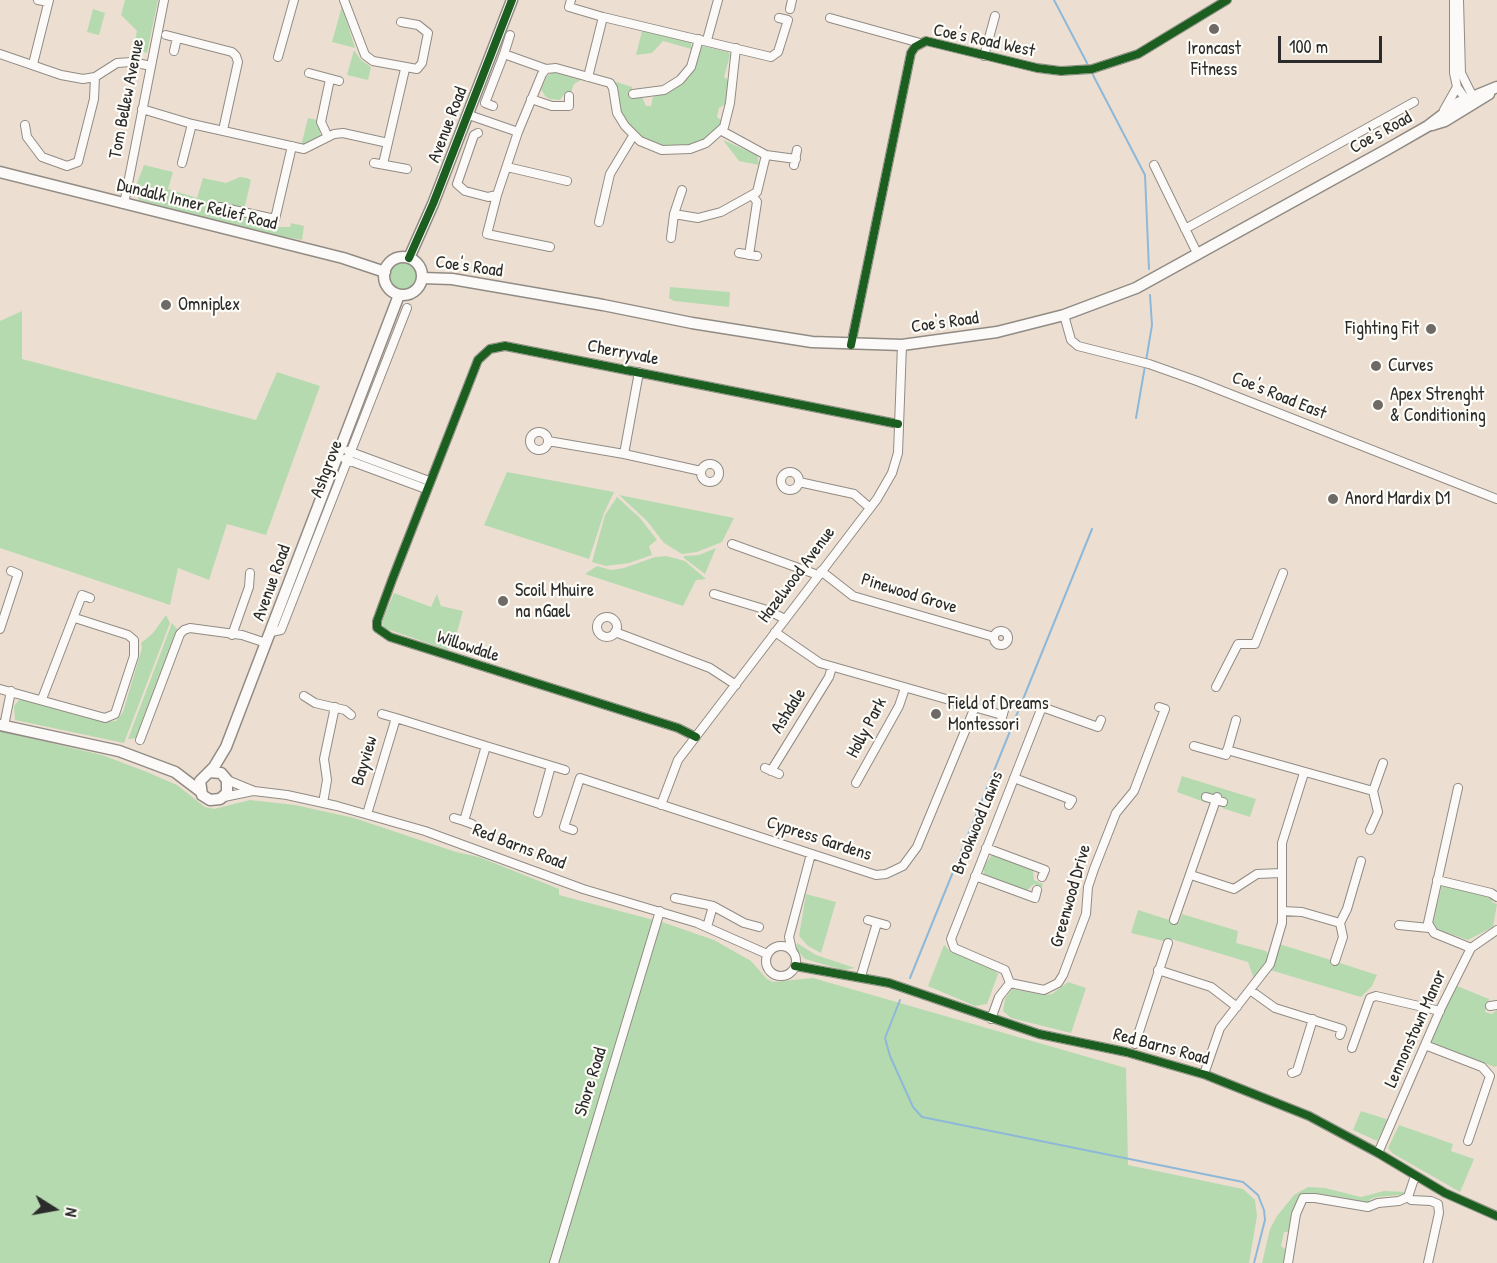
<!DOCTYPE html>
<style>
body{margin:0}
#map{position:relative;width:1497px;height:1263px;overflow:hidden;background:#ecdfd2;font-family:"Patrick Hand",sans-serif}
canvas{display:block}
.north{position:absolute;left:24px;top:1179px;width:60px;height:60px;-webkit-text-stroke:4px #fdfcf7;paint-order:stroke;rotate:101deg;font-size:16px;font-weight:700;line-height:24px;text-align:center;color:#2b2b2b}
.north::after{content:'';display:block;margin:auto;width:21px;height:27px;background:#2b2b2b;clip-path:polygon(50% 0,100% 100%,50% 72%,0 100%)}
.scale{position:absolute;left:1278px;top:36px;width:104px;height:27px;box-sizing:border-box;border:3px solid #2b2b2b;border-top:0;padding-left:8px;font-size:18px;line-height:21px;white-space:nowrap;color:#2b2b2b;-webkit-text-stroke:4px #fdfcf7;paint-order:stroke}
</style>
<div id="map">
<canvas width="1497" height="1263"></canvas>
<div class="north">N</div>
<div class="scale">100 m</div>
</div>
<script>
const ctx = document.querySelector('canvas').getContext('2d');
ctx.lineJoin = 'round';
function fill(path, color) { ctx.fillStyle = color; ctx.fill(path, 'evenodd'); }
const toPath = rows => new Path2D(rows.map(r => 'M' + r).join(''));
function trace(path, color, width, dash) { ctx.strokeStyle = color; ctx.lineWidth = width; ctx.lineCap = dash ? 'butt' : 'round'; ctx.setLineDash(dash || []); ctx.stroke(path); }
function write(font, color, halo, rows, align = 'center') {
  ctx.font = font + ' "Patrick Hand",sans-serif'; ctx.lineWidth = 4.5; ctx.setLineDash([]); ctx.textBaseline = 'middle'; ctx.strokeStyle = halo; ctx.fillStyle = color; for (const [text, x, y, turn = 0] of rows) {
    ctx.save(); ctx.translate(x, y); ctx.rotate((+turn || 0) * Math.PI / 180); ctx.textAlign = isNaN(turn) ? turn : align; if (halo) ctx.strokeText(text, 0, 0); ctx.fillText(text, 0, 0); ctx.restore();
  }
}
const green = toPath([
 [125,0,158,0,147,53,133,49,137,31,121,15],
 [342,6,355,48,332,42],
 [93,9,105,13,99,35,87,32],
 [642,31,691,42,691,49,663,41,652,53,636,55],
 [702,46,728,52,730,55,724,77,729,81,727,103,719,108,717,117,721,120,721,125,706,141,675,149,648,143,621,116,613,81,632,87,632,97,642,97,646,106,651,106,653,97,670,90,687,78],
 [354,50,361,60,371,67,368,80,347,75],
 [553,72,573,78,581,80,574,84,570,95,564,94,560,100,550,99,545,96,541,89,547,76],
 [308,118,317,120,321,136,301,146],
 [723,140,757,155,759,165,739,161],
 [144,165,173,172,168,189,197,198,203,178,226,183,240,177,247,178,251,180,244,210,271,217,270,227,290,227,291,223,304,226,302,240,264,233,139,200,134,191],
 '389 277a14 14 0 1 1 28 0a14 14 0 1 1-28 0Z',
 [670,287,730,292,729,307,674,301,669,298],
 [22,311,22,359,256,420,277,372,320,386,266,535,227,524,209,580,178,568,170,605,0,548,0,321],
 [507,472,614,492,604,513,589,559,484,525],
 [619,495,734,518,722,542,697,552,682,554,664,543,647,521],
 [617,497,640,518,657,540,649,546,652,555,629,563,606,566,592,562,605,515],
 [716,548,705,574,684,558,684,556,699,555],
 [666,556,685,561,706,579,696,580,683,606,585,574,597,566,611,570,624,568,655,557],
 [394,593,431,607,437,594,441,606,463,611,454,643,450,642,448,650,384,628,382,622],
 [166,615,170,623,124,743,15,720,14,706,19,700,24,699,102,722,116,721,123,712,142,648,141,643,153,633],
 [172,623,179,631,137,738,128,739],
 [0,731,102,755,147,772,177,785,205,807,214,809,250,800,295,805,354,818,456,852,479,857,559,889,559,895,665,923,714,940,751,961,767,979,773,982,813,978,1126,1068,1128,1165,1243,1189,1255,1200,1257,1216,1249,1263,0,1263],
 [1182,776,1256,799,1250,817,1222,808,1224,799,1210,795,1207,803,1177,792],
 [992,855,1033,869,1034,880,1043,884,1042,888,1034,884,1025,892,989,877,984,874,984,865],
 [1442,885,1486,894,1492,898,1492,902,1497,904,1493,927,1468,940,1438,930,1433,922],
 [806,894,836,902,821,953,808,946,799,936],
 [1138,910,1179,923,1182,914,1238,931,1236,943,1266,951,1269,956,1265,965,1254,979,1248,962,1171,939,1164,941,1131,933],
 [797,943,816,955,855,968,843,970,805,959,796,949],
 [1279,944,1331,960,1330,963,1337,962,1377,975,1372,986,1361,997,1270,970],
 [944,945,951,952,992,968,998,974,987,1004,975,1006,928,986],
 [1068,982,1086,988,1071,1033,1011,1018,1003,1011,1005,999,1012,989,1044,995,1052,994],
 [1457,986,1489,999,1485,1012,1492,1014,1497,1010,1497,1066,1495,1067,1431,1044,1438,1022],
 [1361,1111,1389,1120,1377,1141,1353,1130],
 [1399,1125,1453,1144,1451,1151,1474,1159,1460,1192,1392,1153,1388,1148],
 [1308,1187,1325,1188,1361,1197,1384,1191,1406,1192,1401,1198,1399,1195,1377,1197,1369,1200,1370,1204,1302,1195,1297,1201,1289,1232,1284,1232,1281,1246,1286,1250,1285,1263,1262,1263,1270,1229,1277,1216,1294,1195]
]);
const stream = toPath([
 [1054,0,1087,63],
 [1093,75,1145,175,1149,269],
 [1146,361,1152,325,1150,295],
 [1136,418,1145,366],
 [910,978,1092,529],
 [900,1000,885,1038,890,1056,913,1107,922,1117,1243,1182,1258,1195,1264,1210,1265,1220,1254,1263]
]);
const minor = toPath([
 [38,0,48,2],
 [344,0,365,55,373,61,417,69,422,63,428,33,418,25,401,22],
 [571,0,569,7,603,17,771,57,778,52,788,20,779,18],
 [1454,0,1454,73,1457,87,1469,104],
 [1459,0,1461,73,1475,101],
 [790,9,792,0],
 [830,18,920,43],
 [166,35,232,52,236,56,238,62,223,130],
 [707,40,718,0],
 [174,51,177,38],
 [0,54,61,75,83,79,95,77,117,63,132,62,151,66],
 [504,54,510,35],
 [984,56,995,16],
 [278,57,294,0],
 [33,64,49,0],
 [309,73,339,81],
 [588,77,603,17],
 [633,94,664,90,680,80,691,67,699,39],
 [531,99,552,106,569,106,569,96],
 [493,106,485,103,504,54,546,69],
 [142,109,192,124,304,149,334,134,343,133,388,143],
 [1444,110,1457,87],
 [469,115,518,132,542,74,546,69,556,68,610,83,613,88,617,113,625,126,640,141,662,150,690,149,706,143,724,127,730,103,736,48],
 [25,125,27,137,42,157,67,166,78,162,94,99,95,77],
 [722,131,766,155,796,159],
 [478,133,474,135,457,184,465,191,488,197,497,195,518,132],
 [328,137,321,122,330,79],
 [182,163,192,124],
 [374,163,407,169],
 [383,164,405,69],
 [794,165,797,150],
 [1154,165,1198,255],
 [507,167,567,181],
 [682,190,674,214,698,218,721,212,757,192,766,155],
 [497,195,487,234,550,247],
 [124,204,164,0],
 [220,207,275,219,292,146],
 [599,222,610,174,633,136],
 [1185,229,1414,102],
 [671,238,674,214],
 [739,253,757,256],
 [749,255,757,202,753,196],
 [1064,315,1071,340,1078,346,1149,364,1197,381,1497,499],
 [851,345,911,53,915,47,926,41,1037,68,1061,71,1092,69,1138,54,1227,0],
 [639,372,624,454,701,471],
 '530 441a9 9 0 1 1 18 0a9 9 0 1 1-18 0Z',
 [548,441,624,454],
 [348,451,429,481],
 [345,459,426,489],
 '701 473a9 9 0 1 1 18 0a9 9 0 1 1-18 0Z',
 '781 481a9 9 0 1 1 18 0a9 9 0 1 1-18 0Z',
 [799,482,854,494,870,508],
 [732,544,818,575],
 [821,571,853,596,994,637],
 [714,594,767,610,785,619],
 '597 627a10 10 0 1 1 20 0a10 10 0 1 1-20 0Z',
 [0,629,18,574,11,571],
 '994 638a7 7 0 1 1 14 0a7 7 0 1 1-14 0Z',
 [271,632,281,630,407,308],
 [615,632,710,668,736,685],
 [775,632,820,663,1002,715],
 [232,635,249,587,250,573],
 [1216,687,1238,644,1255,644,1283,573],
 [0,689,105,718,115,714,134,656,134,640,128,635,75,618],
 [304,696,315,703,345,710,351,715],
 [42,699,82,595,90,598],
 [396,718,486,746,464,821,472,824],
 [1001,721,1005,707],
 [4,726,11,691],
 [696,737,678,728,390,637,377,628,377,621,392,580,478,360,490,349,505,346,898,424],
 [140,740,180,634,184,630,190,628,242,635,266,643],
 [486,746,565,770],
 [1194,746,1226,755,1236,720],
 [1227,750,1373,791],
 [765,768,779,774],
 [771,771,829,677,832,667],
 [1014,778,1072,800,1069,805],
 [227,780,254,791,287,795,337,806,425,831,583,889,697,923,767,954],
 [856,783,899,706,905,688],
 [1458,788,1428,923,1434,933,1471,948],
 [224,797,253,791],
 [1206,797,1223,802],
 [323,803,327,780,324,759,335,707],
 [661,805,678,760,877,499,892,473,898,453,902,345],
 [538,813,551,766],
 [367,814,396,718,382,714],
 [454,818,464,821],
 [573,830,564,827,580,778,876,875,886,874,903,866,917,847,975,707],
 [1370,830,1378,812,1373,791,1383,763],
 [986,848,1045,870,1042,877],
 [1191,875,1234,889,1257,874,1281,873],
 [975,876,1035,898,1037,890],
 [1437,880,1491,893,1497,897],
 [675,898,713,906,744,923,759,927],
 [1282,911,1302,912,1340,923,1343,937,1335,961],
 [868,920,886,925],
 [1174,920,1217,797],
 [1340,923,1347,909,1361,861],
 [1399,925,1429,928],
 [707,927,713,906],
 '766 961a15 15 0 1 1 30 0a15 15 0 1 1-30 0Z',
 [792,950,789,937,811,854],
 [795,966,889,983,1039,1034,1126,1052,1206,1075,1309,1116,1378,1153,1445,1193,1497,1216],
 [1158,970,1211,987,1237,1007],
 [861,976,877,923],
 [1010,983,1005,970,954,948,951,939,1042,707,1098,727,1101,720],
 [1250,990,1275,1008,1342,1029,1340,1035],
 [1490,1006,1497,1005],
 [991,1019,999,997,1010,983,1044,990,1058,983,1063,975,1086,914,1088,887,1094,869,1116,813,1134,791,1165,709,1159,707],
 [1135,1044,1168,943],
 [1425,1045,1482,1067,1490,1076,1468,1141],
 [1352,1048,1370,998,1376,996,1440,1011],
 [1292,1073,1297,1071,1313,1019],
 [1204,1074,1220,1028,1270,964,1282,923,1282,843,1304,773],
 [1378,1153,1441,1008,1471,948,1497,930],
 [1408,1197,1411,1200,1431,1201,1438,1204,1439,1213,1428,1263],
 [554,1263,660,911],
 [1288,1263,1296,1214,1303,1198,1315,1198,1368,1207,1378,1203,1399,1201,1408,1197,1415,1176]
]);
const major = toPath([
 [1432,125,1445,121,1489,94],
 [0,172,343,258,385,272],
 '384 276a19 19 0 1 1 38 0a19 19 0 1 1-38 0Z',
 [409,258,433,204,512,0],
 [422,278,452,279,603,305,692,323,812,342,902,345,997,332,1064,315,1136,288,1386,150,1428,126,1458,103,1497,87],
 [0,725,119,751,175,772,200,791],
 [209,772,221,773,227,780,227,793,220,799,210,800,202,795,200,781,214,767,226,747,399,295]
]);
const cycleway = toPath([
 [409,258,433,204,512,0],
 [851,345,911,53,915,47,926,41,1037,68,1061,71,1092,69,1138,54,1227,0],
 [696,737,678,728,390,637,377,628,377,621,392,580,478,360,490,349,505,346,898,424],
 [795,966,889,983,1039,1034,1126,1052,1206,1075,1309,1116,1378,1153,1445,1193,1497,1216]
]);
const markers = [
 [1214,29,6,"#6f6a65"],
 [166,305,6,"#6f6a65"],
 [1431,329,6,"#6f6a65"],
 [1376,366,6,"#6f6a65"],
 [1378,405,6,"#6f6a65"],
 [1333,499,6,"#6f6a65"],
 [503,601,6,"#6f6a65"],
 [936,714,6,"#6f6a65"]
];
const streetNames = [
 ["Coe's Road West",984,41,12],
 ["Tom Bellew Avenue",127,99,-79],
 ["Avenue Road",448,125,-69],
 ["Coe's Road",1381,133,-29],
 ["Dundalk Inner Relief Road",197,205,14],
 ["Coe's Road",469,267,8],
 ["Coe's Road",945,323,-8],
 ["Cherryvale",623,353,11],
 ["Coe's Road East",1279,396,22],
 ["Ashgrove",327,469,-69],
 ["Hazelwood Avenue",797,575,-53],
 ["Avenue Road",272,583,-70],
 ["Pinewood Grove",909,594,17],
 ["Willowdale",468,647,18],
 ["Ashdale",789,711,-58],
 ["Holly Park",867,728,-62],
 ["Bayview",365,761,-73],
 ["Brookwood Lawns",978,823,-68],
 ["Cypress Gardens",819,839,18],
 ["Red Barns Road",519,847,21],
 ["Greenwood Drive",1071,896,-74],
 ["Lennonstown Manor",1416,1029,-66],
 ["Red Barns Road",1161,1047,15],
 ["Shore Road",591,1082,-73]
];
const poiNames = [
 ["Ironcast",1214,49,"center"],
 ["Fitness",1214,70,"center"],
 ["Omniplex",178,305],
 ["Fighting Fit",1419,329,"right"],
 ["Curves",1388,366],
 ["Apex Strenght",1390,395],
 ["& Conditioning",1390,416],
 ["Anord Mardix D1",1345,499],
 ["Scoil Mhuire",515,591],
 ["na nGael",515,612],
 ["Field of Dreams",948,704],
 ["Montessori",948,725]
];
fill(green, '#b6daaf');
trace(stream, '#8eb8d8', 2);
trace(minor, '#918b84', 10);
trace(major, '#918b84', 13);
trace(minor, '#fcfaf8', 8);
trace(major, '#fcfaf8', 10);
trace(cycleway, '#1b5e20', 8);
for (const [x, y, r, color] of markers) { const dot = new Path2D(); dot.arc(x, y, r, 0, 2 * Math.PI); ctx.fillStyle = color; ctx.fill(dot); trace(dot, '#fdfcf7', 2); }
write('18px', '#2b2b2b', '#fdfcf7', streetNames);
write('18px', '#2b2b2b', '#fdfcf7', poiNames, 'left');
</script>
